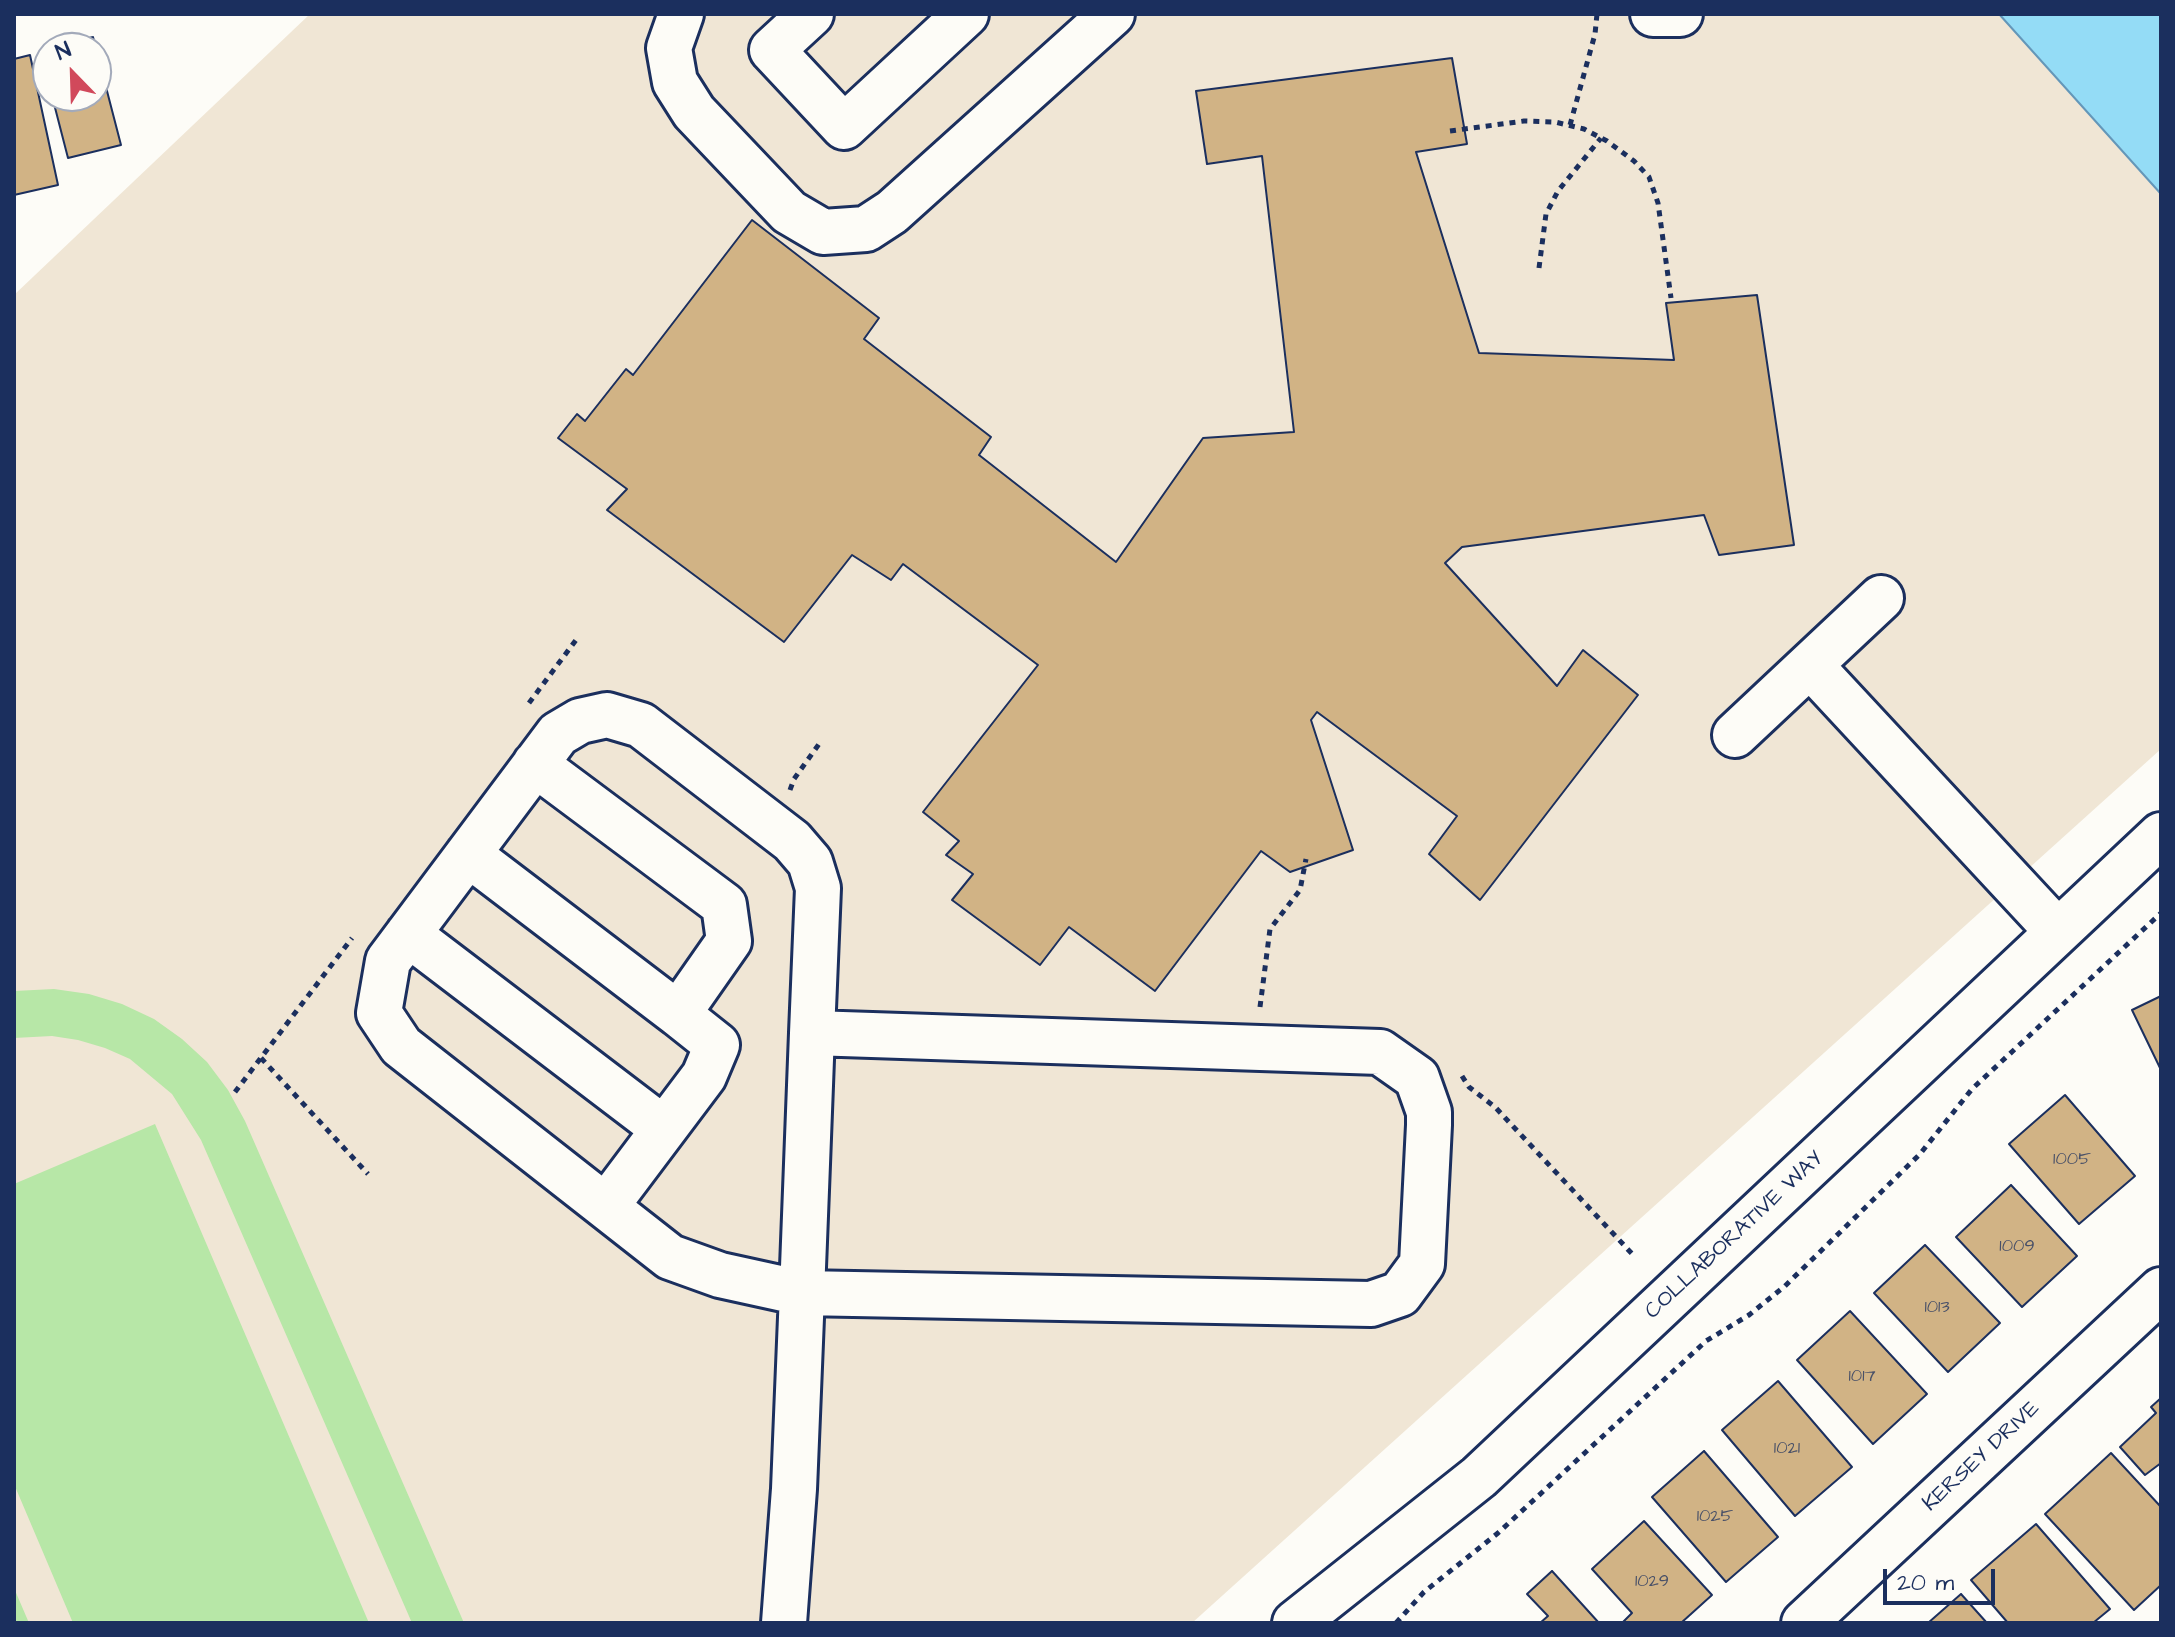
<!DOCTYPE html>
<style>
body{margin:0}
#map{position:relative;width:2175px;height:1637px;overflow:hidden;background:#fdfcf7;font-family:"Architects Daughter",sans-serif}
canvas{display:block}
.frame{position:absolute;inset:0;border:16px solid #1b2f5e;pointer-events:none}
.north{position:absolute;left:32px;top:32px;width:80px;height:80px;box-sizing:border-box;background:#fdfcf7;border:2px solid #a3aaba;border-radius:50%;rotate:337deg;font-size:22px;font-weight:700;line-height:32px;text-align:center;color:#1b2f5e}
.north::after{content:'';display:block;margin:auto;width:28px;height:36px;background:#d1495b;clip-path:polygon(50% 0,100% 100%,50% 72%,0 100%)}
.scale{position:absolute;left:1883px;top:1569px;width:112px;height:36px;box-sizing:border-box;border:4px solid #1b2f5e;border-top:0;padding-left:10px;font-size:24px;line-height:28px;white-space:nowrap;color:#1b2f5e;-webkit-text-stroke:6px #fdfcf7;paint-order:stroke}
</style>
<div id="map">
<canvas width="2175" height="1637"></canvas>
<div class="frame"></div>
<div class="north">N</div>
<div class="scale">20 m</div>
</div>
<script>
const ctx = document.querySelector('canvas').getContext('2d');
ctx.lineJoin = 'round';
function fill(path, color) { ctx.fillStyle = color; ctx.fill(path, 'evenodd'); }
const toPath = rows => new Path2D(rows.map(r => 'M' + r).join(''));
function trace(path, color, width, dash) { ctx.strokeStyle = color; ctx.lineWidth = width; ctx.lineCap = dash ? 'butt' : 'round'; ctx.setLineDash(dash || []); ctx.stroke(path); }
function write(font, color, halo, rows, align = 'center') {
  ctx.font = font + ' "Architects Daughter",sans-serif'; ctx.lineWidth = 6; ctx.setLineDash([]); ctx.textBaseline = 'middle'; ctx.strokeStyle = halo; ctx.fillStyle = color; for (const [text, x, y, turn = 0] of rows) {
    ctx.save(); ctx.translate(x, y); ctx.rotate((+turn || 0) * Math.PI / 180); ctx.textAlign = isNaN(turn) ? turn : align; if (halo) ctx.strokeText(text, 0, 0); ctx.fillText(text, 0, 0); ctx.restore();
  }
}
const built = toPath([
 [310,14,2161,14,2161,749,1192,1623,14,1623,14,295]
]);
const green = toPath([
 [54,989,89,994,122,1004,154,1019,182,1039,207,1062,228,1090,245,1121,464,1623,412,1623,201,1140,172,1094,130,1059,105,1048,78,1040,52,1036,14,1038,14,991],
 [155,1124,369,1623,73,1623,14,1484,14,1184],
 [14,1588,29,1623,14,1623]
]);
const water = toPath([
 [1999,14,2161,14,2161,194,1999,14]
]);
const building = toPath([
 [93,37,121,145,68,158,52,96,96,96,96,48,50,48,93,37],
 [48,49,48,80,41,50,48,49],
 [30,55,58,185,14,195,14,59,30,55],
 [1452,58,1467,144,1416,152,1479,353,1674,360,1666,303,1757,295,1794,545,1719,555,1704,515,1462,547,1445,563,1557,686,1583,650,1638,695,1480,900,1429,854,1457,816,1317,712,1311,720,1353,850,1290,872,1261,851,1155,991,1069,927,1040,965,952,900,973,874,946,855,959,841,923,812,1038,665,903,564,891,580,852,555,784,642,607,510,627,489,558,438,577,414,585,421,626,369,633,375,752,220,879,318,864,339,991,437,979,455,1116,562,1203,438,1294,432,1262,156,1207,164,1196,91,1452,58],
 [2161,996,2161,1070,2132,1010,2161,996],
 [2065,1095,2135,1176,2079,1224,2009,1144,2065,1095],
 [2011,1185,2077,1256,2022,1307,1956,1237,2011,1185],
 [1925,1245,2000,1323,1948,1372,1874,1293,1925,1245],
 [1850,1311,1927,1394,1873,1444,1797,1360,1850,1311],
 [1778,1381,1852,1467,1795,1516,1722,1430,1778,1381],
 [2161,1398,2161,1463,2145,1475,2120,1447,2156,1413,2151,1407,2161,1398],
 [1704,1451,1778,1537,1726,1582,1652,1497,1704,1451],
 [2111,1453,2161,1507,2161,1585,2134,1610,2045,1514,2111,1453],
 [1644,1521,1712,1595,1681,1623,1622,1623,1632,1613,1592,1569,1644,1521],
 [2036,1524,2110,1609,2093,1623,2008,1623,1971,1580,2036,1524],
 [1552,1571,1599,1623,1540,1623,1548,1616,1527,1594,1552,1571],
 [1961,1594,1987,1623,1928,1623,1961,1594]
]);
const path = toPath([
 [1570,125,1595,34,1597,14],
 [1450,131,1524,121,1555,122,1584,129,1607,141,1634,161,1649,177,1658,203,1671,298],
 [1539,268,1546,214,1558,191,1601,138],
 [529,703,579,636],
 [790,790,794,779,819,744],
 [1260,1007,1270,929,1300,890,1306,859],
 [261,1058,368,1174],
 [1462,1076,1469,1087,1495,1107,1635,1257],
 [235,1092,352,938],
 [1396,1623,1424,1592,1498,1533,1706,1341,1749,1315,1785,1286,1920,1154,1972,1089,2161,913]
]);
const minor = toPath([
 [681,14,669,48,675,82,694,112,789,212,823,232,866,229,892,212,1112,14],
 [811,14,772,50,844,127,966,14],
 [1653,14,1680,14],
 [1810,665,2058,932],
 [1735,735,1881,598],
 [535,764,724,905,729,941,678,1014,717,1045,704,1076,607,1205],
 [468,854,678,1014],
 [408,934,664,1129],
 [784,1623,794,1489,802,1293,806,1190,812,1033,818,888,810,862,792,841,641,725,607,715,580,721,558,734,388,961,379,1013,401,1046,670,1257,720,1275,802,1293,1371,1304,1400,1294,1422,1264,1429,1125,1429,1112,1417,1078,1380,1052,812,1033],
 [1295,1623,1479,1477,2161,835],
 [1804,1623,2161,1290]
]);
const numberNames = [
 ["1005",2072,1160],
 ["1009",2017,1247],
 ["1013",1937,1308],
 ["1017",1862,1377],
 ["1021",1787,1449],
 ["1025",1715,1517],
 ["1029",1652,1582]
];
const streetNames = [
 ["COLLABORATIVE WAY",1735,1236,-43],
 ["KERSEY DRIVE",1982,1457,-43]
];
fill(built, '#f0e6d5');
fill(green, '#b7e7a7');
fill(water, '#94dcf6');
trace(water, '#6497b9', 2);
fill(building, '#d1b385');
trace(building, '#1b2f5e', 2);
trace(minor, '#1b2f5e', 50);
trace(path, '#1b2f5e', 5, [6, 6]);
trace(minor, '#fdfcf7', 44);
write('18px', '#485068', null, numberNames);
write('22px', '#1b2f5e', '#fdfcf7', streetNames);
</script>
